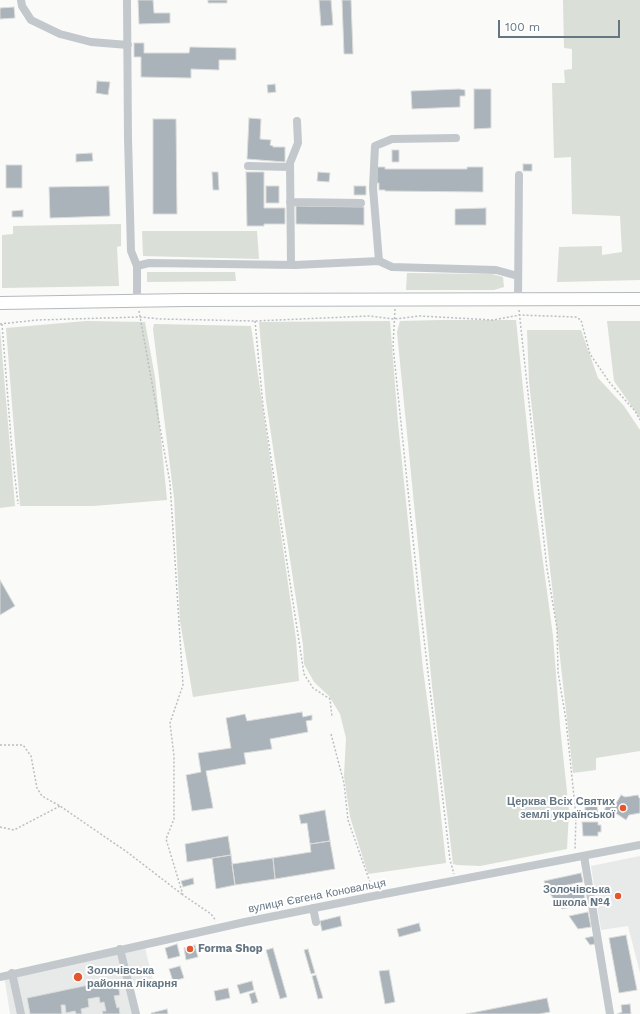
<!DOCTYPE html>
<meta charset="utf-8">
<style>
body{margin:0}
#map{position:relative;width:640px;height:1014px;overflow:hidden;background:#fafaf8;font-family:"Work Sans",sans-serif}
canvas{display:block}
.scale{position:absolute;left:498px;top:20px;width:122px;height:18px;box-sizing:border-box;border:2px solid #657683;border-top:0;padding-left:5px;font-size:12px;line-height:14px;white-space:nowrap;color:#657683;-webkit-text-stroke:3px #fff;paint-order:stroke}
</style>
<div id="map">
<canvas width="640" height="1014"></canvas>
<div class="scale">100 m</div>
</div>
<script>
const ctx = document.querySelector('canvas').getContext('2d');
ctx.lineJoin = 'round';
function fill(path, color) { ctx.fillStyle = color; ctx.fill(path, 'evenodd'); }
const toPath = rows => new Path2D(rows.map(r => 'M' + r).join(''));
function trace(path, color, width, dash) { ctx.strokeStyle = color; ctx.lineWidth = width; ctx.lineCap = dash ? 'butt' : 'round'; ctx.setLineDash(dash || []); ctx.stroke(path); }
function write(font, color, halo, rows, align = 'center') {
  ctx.font = font + ' "Work Sans",sans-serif'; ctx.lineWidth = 4; ctx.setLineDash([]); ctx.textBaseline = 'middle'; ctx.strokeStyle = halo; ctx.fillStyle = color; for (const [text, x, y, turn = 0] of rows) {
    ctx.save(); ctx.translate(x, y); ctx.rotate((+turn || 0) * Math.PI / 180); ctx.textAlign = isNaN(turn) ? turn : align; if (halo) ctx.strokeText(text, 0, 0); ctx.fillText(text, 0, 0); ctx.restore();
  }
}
const built = toPath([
 [640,856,640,973,628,926,601,930,591,866],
 [144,944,153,980,133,989,139,1014,10,1014,4,975]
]);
const green = toPath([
 [563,0,640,0,640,280,557,282,559,247,602,246,602,255,622,252,620,216,572,214,571,157,554,158,552,83,565,83,564,70,572,69,572,49,564,48],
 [121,224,121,246,117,247,119,286,2,288,2,235,13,234,13,226],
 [142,231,257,231,259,259,143,256],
 [147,272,235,272,236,281,147,282],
 [407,273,492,274,503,277,504,287,494,290,406,290],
 [441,320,516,320,534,495,553,636,560,726,569,811,567,849,480,866,457,865,453,864,432,686,397,332,400,321],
 [86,321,145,322,155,377,167,500,93,506,20,506,6,328],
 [390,321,398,423,423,669,434,751,446,863,368,874,350,817,344,776,346,738,340,714,329,696,314,682,304,664,303,645,266,401,259,322],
 [607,321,640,321,640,418,614,381],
 [154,324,251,326,296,639,299,681,193,697,180,621,174,498,153,329],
 [0,329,15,506,0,508],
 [527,330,581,330,598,378,624,406,640,430,640,751,596,758,596,770,573,773,529,382]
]);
const building = toPath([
 [138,0,153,0,154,13,170,13,170,23,139,24,138,0],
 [208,0,227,0,227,3,208,3,208,0],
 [319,0,331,0,333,25,321,26,319,0],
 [342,0,351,0,353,54,344,54,342,0],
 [14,7,15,18,0,19,0,8,14,7],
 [134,43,144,43,144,53,189,53,190,47,236,48,236,60,219,60,219,70,191,69,191,78,141,77,141,57,134,57,134,43],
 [97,81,110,82,108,95,96,93,97,81],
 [275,84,276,92,268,93,267,85,275,84],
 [459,89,465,90,465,96,460,96,460,107,412,109,411,91,459,89],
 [474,89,491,89,491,128,474,129,474,89],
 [249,118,261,119,260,139,271,140,270,145,273,146,273,147,285,147,285,162,247,159,249,118],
 [153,119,176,119,177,214,153,214,153,119],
 [392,150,399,150,399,162,392,162,392,150],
 [92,153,93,161,76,162,76,154,92,153],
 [523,164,532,164,532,171,523,171,523,164],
 [6,165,22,165,22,188,6,188,6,165],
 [377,167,385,167,385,169,467,169,467,167,483,167,483,192,385,191,385,190,379,190,379,183,377,183,377,167],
 [212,172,218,172,219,190,213,190,212,172],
 [246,172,264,172,264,208,285,208,285,224,264,224,264,226,247,226,246,172],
 [318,172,330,173,329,182,317,181,318,172],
 [109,186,110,216,50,218,49,187,109,186],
 [266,186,279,186,279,203,266,203,266,186],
 [354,186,366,186,366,195,354,195,354,186],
 [296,206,364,207,364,225,296,224,296,206],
 [486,208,486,225,455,225,455,209,486,208],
 [23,210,23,217,12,217,12,211,23,210],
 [0,580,15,606,0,615,0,580],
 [302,712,303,717,312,715,312,720,306,721,308,732,270,739,272,749,244,753,246,764,206,771,213,808,192,811,186,775,201,772,198,753,231,748,226,718,245,714,247,721,302,712],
 [621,795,625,797,638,795,639,798,640,798,640,813,629,815,626,820,617,814,608,815,605,811,605,808,607,806,615,805,621,795],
 [597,806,598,813,595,813,595,816,588,816,588,814,585,814,585,807,597,806],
 [325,810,330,841,310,844,307,823,301,824,299,815,325,810],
 [582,822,598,822,598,825,601,825,601,832,598,832,598,836,583,836,582,822],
 [228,836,231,855,187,862,185,844,228,836],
 [330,841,335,869,275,879,273,858,311,852,310,844,330,841],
 [231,855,235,885,216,889,212,858,231,855],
 [273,858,275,879,235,885,232,864,273,858],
 [581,873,583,882,546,889,544,881,581,873],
 [193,878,194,884,183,887,181,881,193,878],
 [583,888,586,904,562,909,550,894,583,888],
 [588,912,591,927,578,929,569,916,588,912],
 [340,916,342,926,322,931,320,921,340,916],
 [419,923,421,931,399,937,397,929,419,923],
 [626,935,637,990,619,993,609,938,626,935],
 [594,936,595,944,590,945,585,938,594,936],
 [177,944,180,956,168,959,165,948,177,944],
 [195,945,198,957,186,960,184,948,195,945],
 [273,948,287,997,280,999,266,950,273,948],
 [308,949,315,973,311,974,304,950,308,949],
 [180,966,184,978,173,981,169,969,180,966],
 [389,970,395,1002,385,1004,379,971,389,970],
 [316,975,323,998,318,999,312,976,316,975],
 [117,979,120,995,114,996,117,1008,119,1007,120,1014,103,1014,102,1011,106,1011,104,1002,100,1003,99,997,88,999,89,1007,81,1009,82,1014,76,1014,75,1011,66,1013,65,1005,61,1005,62,1014,30,1014,27,998,117,979],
 [252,981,254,990,240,994,237,985,252,981],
 [228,988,230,998,216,1001,214,991,228,988],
 [255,992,258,1002,252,1004,249,994,255,992],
 [547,998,550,1012,539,1014,466,1014,547,998],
 [630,1004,631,1014,617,1014,622,1012,621,1005,630,1004],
 [167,1009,168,1014,151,1014,151,1013,167,1009]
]);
const path = toPath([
 [395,309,393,346,418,587,450,860,454,874],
 [519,310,547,569,557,628,558,672,566,720,576,816,575,850],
 [139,311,170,483,183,685,170,723,174,756,174,819,166,839,183,895,211,914,216,921],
 [255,321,263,406,304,674,313,688,330,699,332,717],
 [0,324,37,320,140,317,161,319,255,321,369,316,394,319,420,316,493,320,520,315,576,317,581,320,590,354,610,383,635,411,640,420],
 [2,324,12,451,18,504],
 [331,734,344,783,348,820,372,888],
 [0,745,23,745,31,756,37,788,42,796,60,806,127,852,183,895],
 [0,827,14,830,60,806]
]);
const minor = toPath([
 [21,0,22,6,31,20,60,34,91,42,128,45],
 [127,0,128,138,131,251,137,266,137,301],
 [248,166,290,167],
 [290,202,361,203],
 [379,261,392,267,496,270,518,276],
 [291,265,290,163,298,143,297,121],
 [137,266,149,263,295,265,379,261,373,188,375,146,392,139,456,138],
 [518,299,519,175],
 [584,856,610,1014],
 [313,908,316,922],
 [120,949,136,1014],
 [12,973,21,1014],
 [0,977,245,922,374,896,640,845]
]);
const highway = toPath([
 [0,303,185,300,640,299]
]);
const markers = [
 [623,808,4,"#e4572e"],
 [618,896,4,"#e4572e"],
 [190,949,4,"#e4572e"],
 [78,977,5,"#e4572e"]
];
const poiNames = [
 ["Церква Всіх Святих",615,802],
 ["землі української",615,815],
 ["Золочівська",610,890],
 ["школа №4",610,903],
 ["Forma Shop",198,949,"left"],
 ["Золочівська",87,971,"left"],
 ["районна лікарня",87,984,"left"]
];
const streetNames = [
 ["вулиця Євгена Коновальця",317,896,-11]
];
fill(built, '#e8e9e9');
fill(green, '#dadfd7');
fill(building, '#aab3b9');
trace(building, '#dcdcda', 1);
trace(highway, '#b4b9bd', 14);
trace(path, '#bbbfc2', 1.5, [2, 2]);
trace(minor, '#c3c8cc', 8);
trace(highway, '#fff', 12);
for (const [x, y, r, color] of markers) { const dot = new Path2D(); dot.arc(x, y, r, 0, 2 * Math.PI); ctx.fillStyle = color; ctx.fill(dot); trace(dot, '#fff', 1.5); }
write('bold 11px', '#657683', '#fff', poiNames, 'right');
write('11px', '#657683', '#fff', streetNames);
</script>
